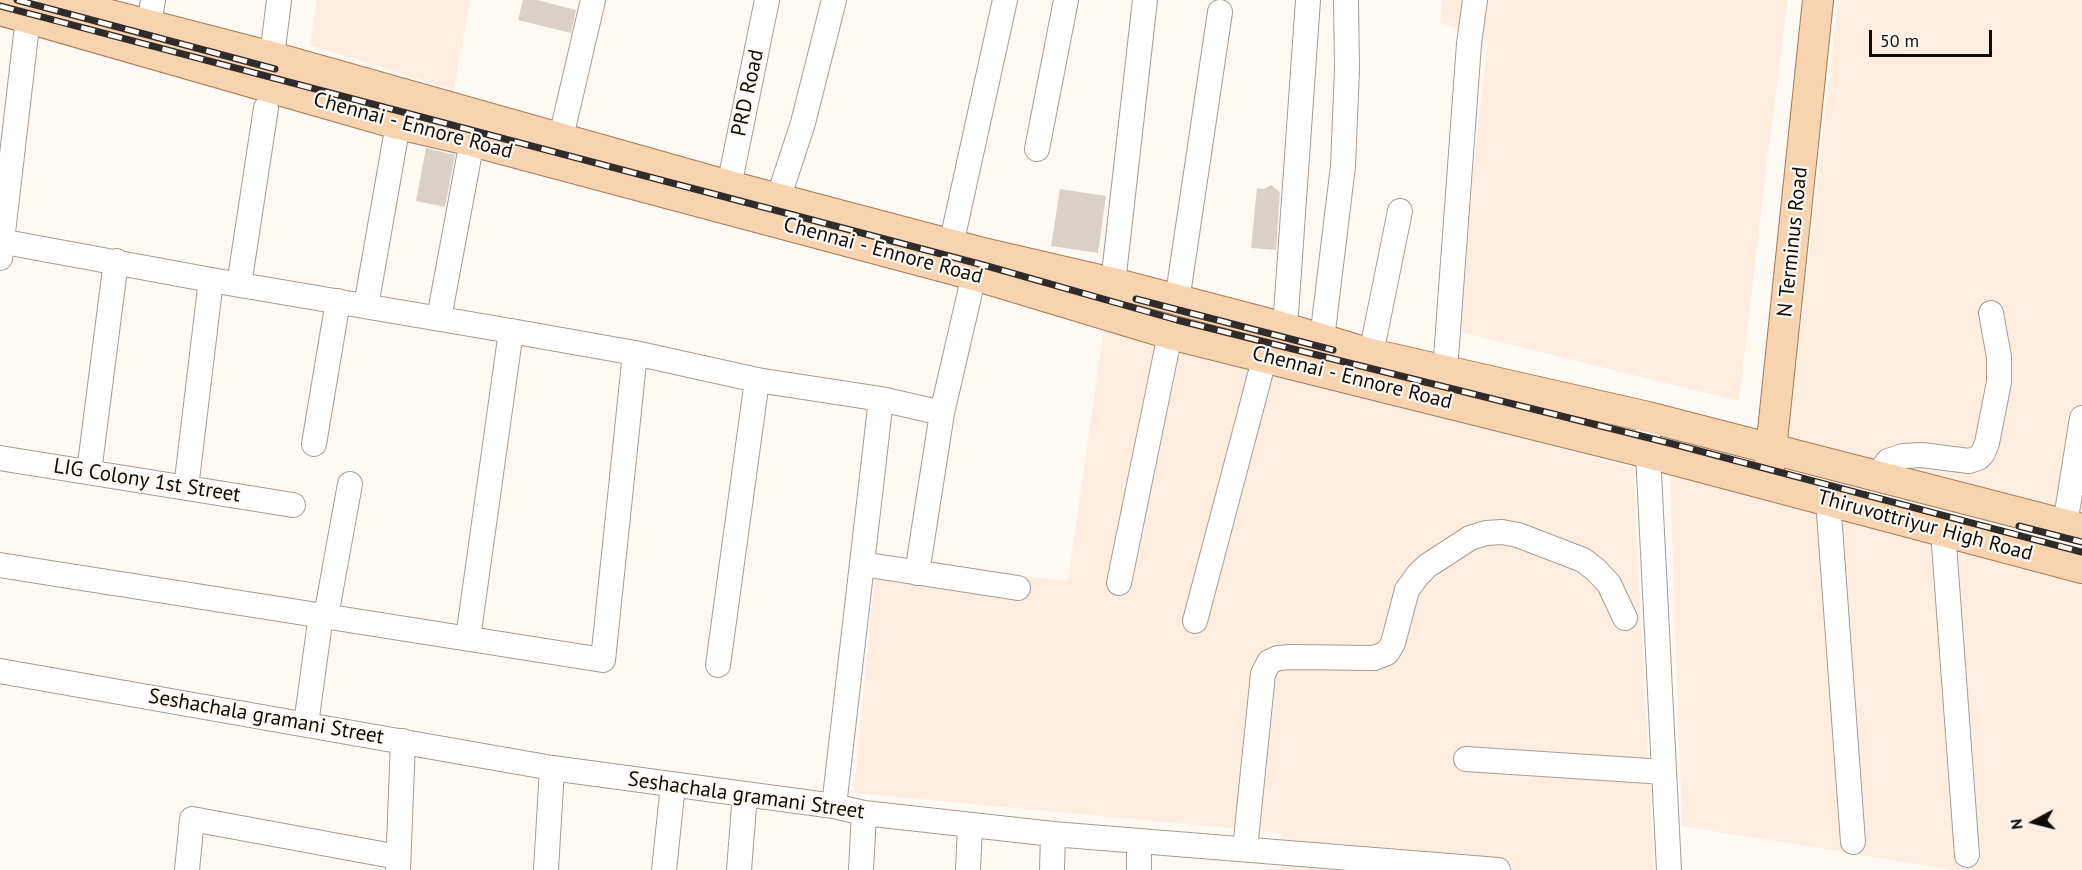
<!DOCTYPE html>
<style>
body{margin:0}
#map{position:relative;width:2082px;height:870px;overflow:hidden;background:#fff9f3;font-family:"PT Sans",sans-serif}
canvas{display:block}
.north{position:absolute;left:2004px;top:792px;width:60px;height:60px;-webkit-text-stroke:4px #fff9f3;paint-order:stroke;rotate:263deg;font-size:16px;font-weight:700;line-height:24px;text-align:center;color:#0e0b08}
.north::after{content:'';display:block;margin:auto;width:21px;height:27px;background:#0e0b08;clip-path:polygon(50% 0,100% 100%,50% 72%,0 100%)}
.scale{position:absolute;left:1869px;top:30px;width:123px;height:27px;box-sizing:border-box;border:3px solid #0e0b08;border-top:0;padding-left:8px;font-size:18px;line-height:21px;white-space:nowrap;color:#0e0b08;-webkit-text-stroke:4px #fff9f3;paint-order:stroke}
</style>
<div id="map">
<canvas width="2082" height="870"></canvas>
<div class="north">N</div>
<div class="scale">50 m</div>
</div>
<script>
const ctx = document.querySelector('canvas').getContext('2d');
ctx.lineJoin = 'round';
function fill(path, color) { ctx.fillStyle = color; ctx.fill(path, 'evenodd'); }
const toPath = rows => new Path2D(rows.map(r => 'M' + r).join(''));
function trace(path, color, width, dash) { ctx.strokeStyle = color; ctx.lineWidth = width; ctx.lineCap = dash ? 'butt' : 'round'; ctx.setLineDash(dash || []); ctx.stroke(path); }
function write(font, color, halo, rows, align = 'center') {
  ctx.font = font + ' "PT Sans",sans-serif'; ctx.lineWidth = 4.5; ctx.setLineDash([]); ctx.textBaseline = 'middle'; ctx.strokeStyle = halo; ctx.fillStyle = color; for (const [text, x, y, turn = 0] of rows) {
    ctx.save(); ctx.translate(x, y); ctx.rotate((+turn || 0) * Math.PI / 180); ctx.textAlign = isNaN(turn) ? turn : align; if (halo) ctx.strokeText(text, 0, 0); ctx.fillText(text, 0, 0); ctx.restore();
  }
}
const built = toPath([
 [317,0,470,0,454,90,310,45],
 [1442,0,1788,0,1767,160,1739,401,1456,331,1488,38,1440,23],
 [1838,0,2082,0,2082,514,1788,438],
 [1104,327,1633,468,1654,870,1281,870,1281,833,854,793,876,561,1068,581],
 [1670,475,2082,580,2082,870,1954,870,1682,826]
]);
const building = toPath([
 [523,0,537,0,576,10,571,33,518,20],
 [426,148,455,155,445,207,416,201],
 [1271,185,1280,192,1276,250,1251,248,1257,188,1264,189],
 [1060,189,1106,196,1098,253,1051,246]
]);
const minor = toPath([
 [149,24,153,0],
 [272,57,279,0],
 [561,137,593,0],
 [1037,149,1066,0],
 [729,186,767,0],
 [778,199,803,123,834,0],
 [0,241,211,280,511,331,635,353,757,380,881,399,942,413,974,275],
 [951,245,1005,0],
 [0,258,30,0],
 [1113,283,1145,0],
 [239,285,266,108],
 [1177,301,1220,12],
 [366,306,398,124],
 [439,318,472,141],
 [1285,328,1308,0],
 [1322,339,1343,166,1347,70,1346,0],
 [1371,354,1400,211],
 [1445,371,1469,44,1475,0],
 [1648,417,1648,453,1669,870],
 [314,444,338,301],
 [0,458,293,505],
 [89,472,116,261],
 [1877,476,1888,461,1903,456,1922,455,1969,461,1978,458,1983,453,1987,443,1999,382,1999,357,1991,313],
 [186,488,211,280],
 [1828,500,1853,842],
 [2065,525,2082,418],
 [1943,531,1967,855],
 [862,564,1018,588],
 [0,565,603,660,635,353],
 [917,573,942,413],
 [1119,583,1170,334],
 [326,616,350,484],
 [1195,621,1265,356],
 [468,638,511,331],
 [718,665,757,380],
 [0,671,552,768,834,806,864,813,1053,834,1498,870],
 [306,724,321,615],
 [1466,759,1664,772],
 [834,806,881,399],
 [1245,849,1263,674,1269,662,1278,658,1291,657,1374,658,1387,653,1393,643,1407,590,1417,576,1427,566,1470,538,1486,533,1502,532,1518,535,1583,560,1596,570,1609,584,1625,618],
 [187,870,192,819,398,857],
 [398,870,403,741],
 [546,870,552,768],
 [664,870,673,785],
 [739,870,745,794],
 [861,870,864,813],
 [968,870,970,826],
 [1052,870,1053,834],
 [1139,870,1139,841]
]);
const major = toPath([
 [52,0,272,57,729,186,979,252,1113,283,1285,328,1371,354,1648,417,2082,529],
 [0,10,398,124,472,141,974,275,1170,334,1648,453,2082,568],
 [1769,469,1818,0]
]);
const rail = toPath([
 [17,0,275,69],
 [0,6,987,266,1177,320,1673,444,2082,552],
 [1136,299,1333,350],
 [2019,526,2082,542]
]);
const streetNames = [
 ["PRD Road",748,93,-78],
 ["Chennai - Ennore Road",413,126,15],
 ["N Terminus Road",1793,242,-84],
 ["Chennai - Ennore Road",883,251,15],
 ["Chennai - Ennore Road",1352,378,14],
 ["LIG Colony 1st Street",147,481,9],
 ["Thiruvottriyur High Road",1925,526,15],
 ["Seshachala gramani Street",266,717,10],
 ["Seshachala gramani Street",746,796,8]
];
fill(built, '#ffeee0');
fill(building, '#dad0c7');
trace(minor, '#a59c94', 26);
trace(major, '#a37a53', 32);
trace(minor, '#fff', 24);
trace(major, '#f8d3b0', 30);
trace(rail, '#2e2b28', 7);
trace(rail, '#fff9f3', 4.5, [14]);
write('21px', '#0e0b08', '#fff9f3', streetNames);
</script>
